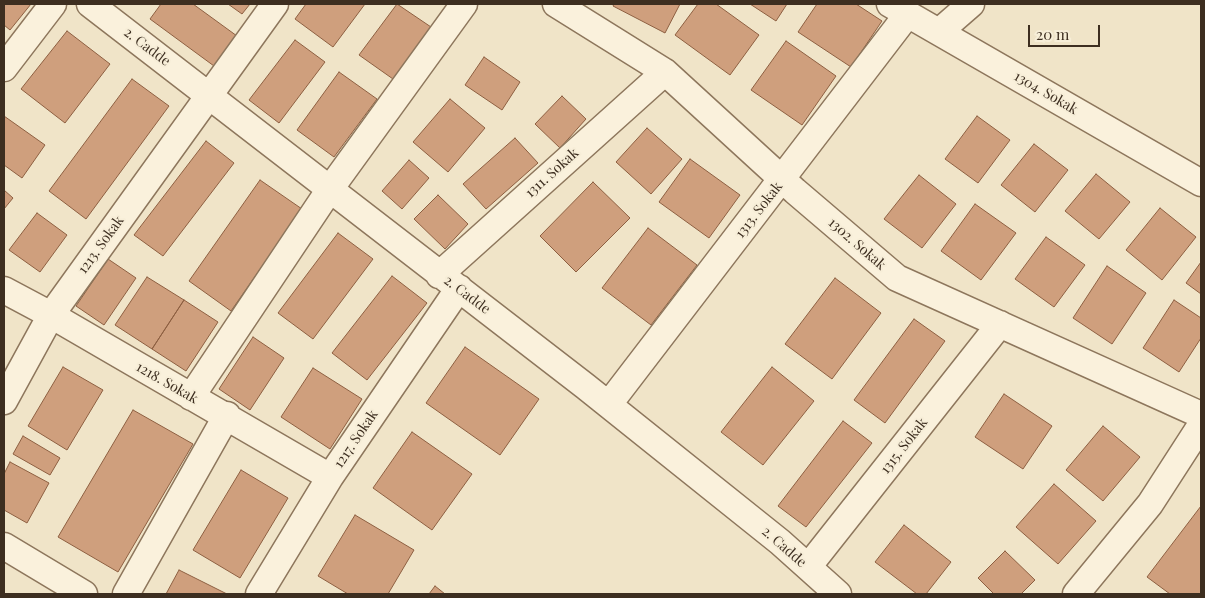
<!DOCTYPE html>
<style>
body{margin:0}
#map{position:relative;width:1205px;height:598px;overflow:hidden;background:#f0e4c8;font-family:"Playfair Display",serif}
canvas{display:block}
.frame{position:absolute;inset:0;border:5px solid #3d2e20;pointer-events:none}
.scale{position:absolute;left:1028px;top:25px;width:72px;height:22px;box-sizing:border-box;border:2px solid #3d2e20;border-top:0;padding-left:6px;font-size:15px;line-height:18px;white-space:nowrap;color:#3d2e20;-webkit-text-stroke:4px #f7eed8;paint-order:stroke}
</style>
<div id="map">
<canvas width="1205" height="598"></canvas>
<div class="frame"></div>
<div class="scale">20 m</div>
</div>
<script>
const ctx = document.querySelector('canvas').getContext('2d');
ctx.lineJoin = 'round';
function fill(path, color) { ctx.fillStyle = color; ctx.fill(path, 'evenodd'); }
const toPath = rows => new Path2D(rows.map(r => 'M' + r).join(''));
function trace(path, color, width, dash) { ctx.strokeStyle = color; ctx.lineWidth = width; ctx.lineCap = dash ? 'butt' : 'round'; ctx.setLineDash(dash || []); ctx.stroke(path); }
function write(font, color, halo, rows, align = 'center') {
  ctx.font = font + ' "Playfair Display",serif'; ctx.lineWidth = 4; ctx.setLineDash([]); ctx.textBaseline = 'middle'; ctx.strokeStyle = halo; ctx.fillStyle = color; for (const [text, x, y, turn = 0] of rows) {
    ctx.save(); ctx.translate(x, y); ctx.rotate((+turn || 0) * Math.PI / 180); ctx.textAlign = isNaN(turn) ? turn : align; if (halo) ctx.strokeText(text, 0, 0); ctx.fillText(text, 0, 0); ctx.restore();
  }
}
const building = toPath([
 [4,4,31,4,10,30,4,25,4,4],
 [161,4,193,4,237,36,214,66,150,19,161,4],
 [228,4,250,4,242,14,228,4],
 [306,4,365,4,333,47,295,19,306,4],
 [397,4,431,27,393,79,359,55,397,4],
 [614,4,680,4,665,33,613,6,614,4],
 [698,4,716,4,759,35,730,75,675,35,698,4],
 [750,4,787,4,776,21,750,4],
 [817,4,856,4,882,21,851,67,798,32,817,4],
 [67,31,110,64,65,123,21,89,67,31],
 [295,40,325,62,279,123,249,100,295,40],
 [786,41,836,76,802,125,751,90,786,41],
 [484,57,520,82,502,110,465,85,484,57],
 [339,72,377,99,334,157,297,130,339,72],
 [132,79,169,106,86,219,49,191,132,79],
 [562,96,586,119,560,148,535,124,562,96],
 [450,99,485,128,448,172,413,142,450,99],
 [4,116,45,145,22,178,4,165,4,116],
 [977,116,1010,140,978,183,945,159,977,116],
 [647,128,682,159,651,194,616,162,647,128],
 [515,138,538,163,486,209,463,184,515,138],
 [206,141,234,163,163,256,134,235,206,141],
 [1034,144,1068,170,1035,212,1001,185,1034,144],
 [690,159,740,195,709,238,659,202,690,159],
 [409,160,429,178,402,209,382,191,409,160],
 [1096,174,1130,202,1099,239,1065,211,1096,174],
 [919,175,956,204,922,248,884,219,919,175],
 [260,180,302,209,231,311,189,281,260,180],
 [593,182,630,218,576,272,540,236,593,182],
 [4,190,13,198,4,209,4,190],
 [438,195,468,224,445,249,414,219,438,195],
 [975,204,1016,233,981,280,941,251,975,204],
 [1160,208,1196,237,1162,280,1126,250,1160,208],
 [37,213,67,235,40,272,9,250,37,213],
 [648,228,697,265,651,325,602,288,648,228],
 [338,233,373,259,313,339,278,313,338,233],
 [1046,237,1085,265,1054,307,1015,279,1046,237],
 [108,259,136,278,104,325,76,306,108,259],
 [1201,262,1201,294,1186,283,1201,262],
 [1107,266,1146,293,1112,344,1073,318,1107,266],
 [392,276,427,303,367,380,332,353,392,276],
 [147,277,184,300,152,349,115,325,147,277],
 [835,278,881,313,832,379,785,344,835,278],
 [184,300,218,322,186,371,152,349,184,300],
 [1174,300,1201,318,1201,338,1179,372,1143,348,1174,300],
 [914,319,945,341,885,423,854,400,914,319],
 [253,337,284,358,250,410,219,389,253,337],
 [465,347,539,399,500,455,426,403,465,347],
 [63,367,103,390,67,450,28,426,63,367],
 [772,367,814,401,763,465,721,432,772,367],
 [313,368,362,399,330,449,281,417,313,368],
 [1004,394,1052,426,1023,469,975,437,1004,394],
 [133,410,193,444,118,572,58,537,133,410],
 [843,421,872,443,806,527,778,506,843,421],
 [1103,426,1140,457,1103,501,1066,470,1103,426],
 [412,432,472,474,432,530,373,488,412,432],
 [23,436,60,458,50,475,13,454,23,436],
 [10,462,49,483,27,523,4,510,4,474,10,462],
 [241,470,288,498,240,578,193,550,241,470],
 [1054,484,1096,521,1058,564,1016,527,1054,484],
 [1201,506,1201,594,1170,594,1147,577,1201,506],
 [355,515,414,550,388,594,348,594,318,576,355,515],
 [904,525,951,562,926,594,917,594,875,562,904,525],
 [1005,551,1035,580,1021,594,994,594,978,578,1005,551],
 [179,570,227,594,166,594,179,570],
 [435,586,445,594,429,594,435,586]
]);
const minor = toPath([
 [90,4,585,386,780,542,838,594],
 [556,4,665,72,795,191,897,278,1201,415],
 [890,4,1201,183],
 [940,31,971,4],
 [4,68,53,4],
 [439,275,665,72],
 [4,290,51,315,330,477],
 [191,397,330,189,464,4],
 [4,401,51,315,275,4],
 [609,404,907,15],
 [4,546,84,594],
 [808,567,1000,324],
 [126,594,227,415],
 [259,594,330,477,459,288],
 [1076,594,1150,504,1201,425]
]);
const streetNames = [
 ["2. Cadde",147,47,37],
 ["1304. Sokak",1046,93,30],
 ["1311. Sokak",552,173,-42],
 ["1313. Sokak",759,210,-52],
 ["1302. Sokak",857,244,41],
 ["1213. Sokak",101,245,-54],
 ["2. Cadde",467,295,37],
 ["1218. Sokak",167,383,30],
 ["1217. Sokak",356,439,-56],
 ["1315. Sokak",904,446,-52],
 ["2. Cadde",784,547,41]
];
fill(building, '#cf9f7d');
trace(building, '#8d5f41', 1);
trace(minor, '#8d765c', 29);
trace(minor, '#faf1dc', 26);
write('14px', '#3d2e20', '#f7eed8', streetNames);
</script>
